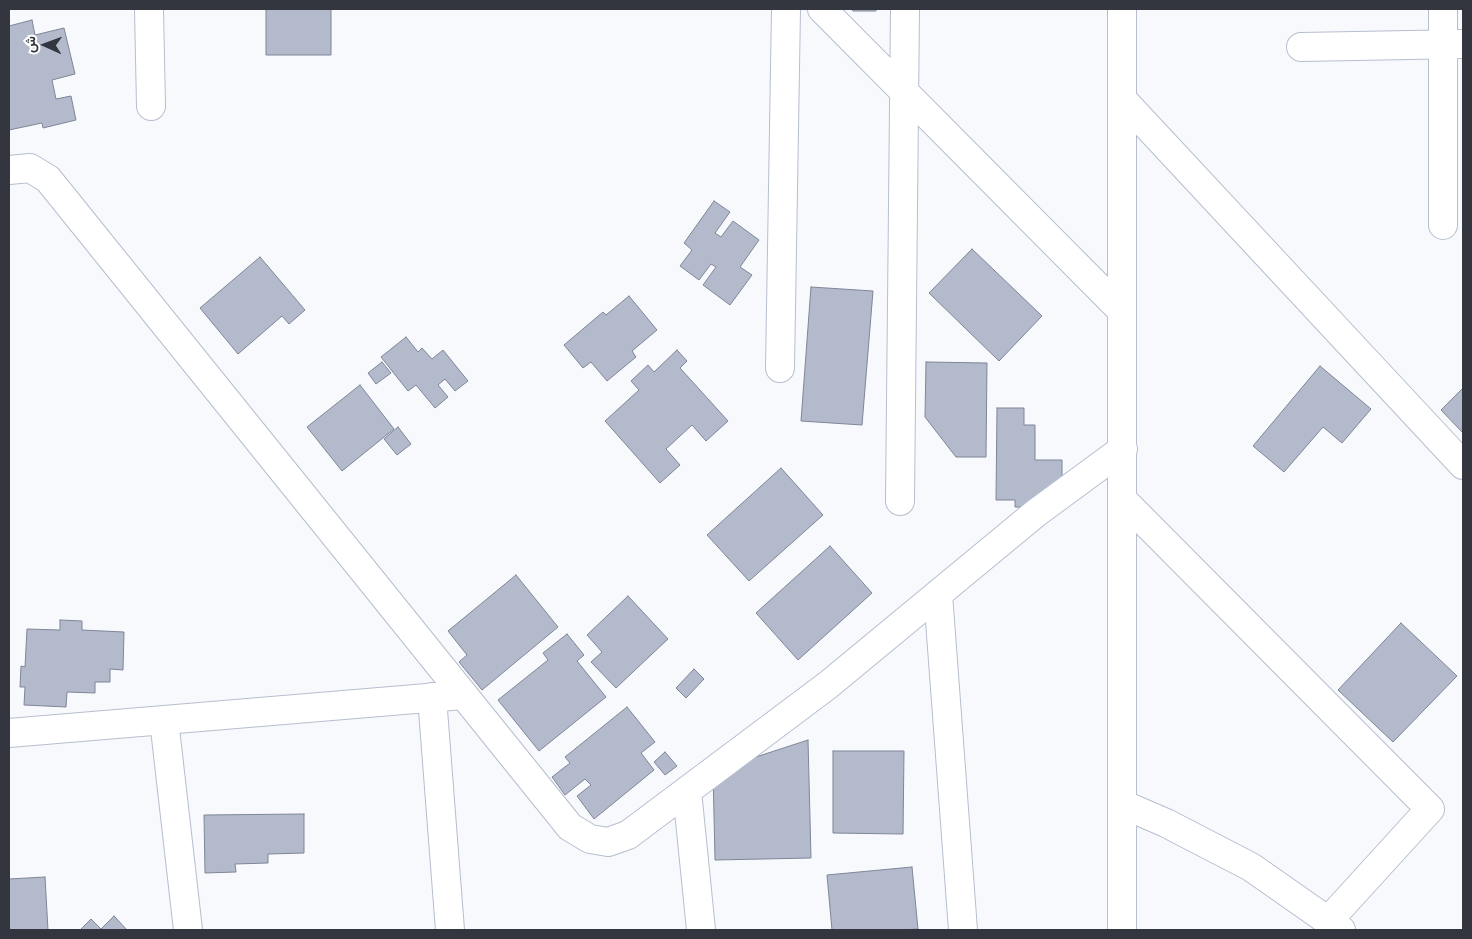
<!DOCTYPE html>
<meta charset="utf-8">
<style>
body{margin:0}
#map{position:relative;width:1472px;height:939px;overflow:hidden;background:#f8f9fd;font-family:"Public Sans",Vazirmatn,sans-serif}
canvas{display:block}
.frame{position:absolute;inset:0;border:10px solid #33363e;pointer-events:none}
.north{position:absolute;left:20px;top:20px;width:50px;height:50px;-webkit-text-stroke:4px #fff;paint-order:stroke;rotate:272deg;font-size:14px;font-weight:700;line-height:20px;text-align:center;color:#33363e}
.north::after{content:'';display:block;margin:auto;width:18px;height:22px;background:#33363e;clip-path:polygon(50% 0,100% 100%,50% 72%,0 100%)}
</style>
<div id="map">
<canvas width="1472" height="939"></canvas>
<div class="frame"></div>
<div class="north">ش</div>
</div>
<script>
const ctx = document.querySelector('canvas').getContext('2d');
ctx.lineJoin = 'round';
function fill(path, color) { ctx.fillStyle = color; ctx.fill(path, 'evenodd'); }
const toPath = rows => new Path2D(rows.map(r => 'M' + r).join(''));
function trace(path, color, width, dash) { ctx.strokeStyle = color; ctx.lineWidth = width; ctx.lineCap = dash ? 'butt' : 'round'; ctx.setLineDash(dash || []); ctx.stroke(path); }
const building = toPath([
 [266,9,331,9,331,55,266,55,266,9],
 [851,9,876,9,876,11,853,11,851,9],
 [32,20,35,35,64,28,75,74,52,80,56,99,71,96,76,120,43,128,42,123,9,130,9,26,32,20],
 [714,201,730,212,715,233,721,237,733,221,759,240,740,267,752,275,730,305,703,285,716,267,711,264,699,280,680,266,692,250,684,243,714,201],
 [972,249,1042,316,999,361,929,293,972,249],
 [260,257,305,310,289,324,282,316,238,354,200,308,260,257],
 [811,287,873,291,862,425,801,421,811,287],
 [629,296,657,330,632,351,636,357,607,381,591,362,583,368,564,345,603,312,606,315,629,296],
 [406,337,418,352,422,348,432,359,443,350,468,381,455,391,445,379,438,385,448,397,435,408,416,385,408,391,381,357,406,337],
 [677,350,687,361,680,368,728,421,706,441,692,425,666,449,680,465,660,483,605,421,639,390,631,381,648,365,654,372,677,350],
 [382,362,391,373,376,384,368,373,382,362],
 [926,362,987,363,986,457,956,457,925,417,926,362],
 [1320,366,1371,409,1342,443,1323,427,1284,472,1253,446,1320,366],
 [360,385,394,429,342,471,307,427,360,385],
 [1463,388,1463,433,1441,410,1463,388],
 [997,408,1024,408,1024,425,1035,425,1035,460,1062,460,1062,508,1015,507,1015,500,996,500,997,408],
 [398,427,411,444,397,455,384,439,398,427],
 [781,468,823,515,749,581,707,535,781,468],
 [830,546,872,593,798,660,756,613,830,546],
 [516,575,558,627,482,690,459,662,467,655,448,631,516,575],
 [628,596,668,639,616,688,591,662,602,652,587,635,628,596],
 [60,620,82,621,82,630,124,632,123,670,110,669,110,682,95,682,95,693,67,692,66,707,24,705,25,687,20,687,21,666,25,667,27,629,60,630,60,620],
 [1401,623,1457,676,1393,742,1338,690,1401,623],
 [567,634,584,655,577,661,606,697,539,751,498,700,548,660,543,653,567,634],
 [694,669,704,679,686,698,676,688,694,669],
 [627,707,655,742,641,753,654,770,594,819,577,796,591,785,585,779,565,795,552,777,570,763,565,757,627,707],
 [808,740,811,858,715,860,713,771,808,740],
 [833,751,904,751,903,834,833,833,833,751],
 [665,752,677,766,665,775,654,762,665,752],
 [304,814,304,853,268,854,268,863,235,864,236,872,205,873,204,815,304,814],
 [912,867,918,929,903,930,832,930,827,875,912,867],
 [45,877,48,930,9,930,9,879,45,877],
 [114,916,127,930,80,930,91,919,101,929,114,916]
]);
const street = toPath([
 [149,9,151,106],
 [822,9,1122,311],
 [1122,9,1122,930],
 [1443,9,1443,225],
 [1301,47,1463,44],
 [1122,99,1463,465],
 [9,170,30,168,48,179,570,827,590,839,608,842,628,835,828,685,1036,513,1123,449],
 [780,368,786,9],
 [1122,499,1430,809,1328,921],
 [900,501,905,9],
 [938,594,963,930],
 [432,697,450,930],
 [164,720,188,930],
 [9,733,463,695],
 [687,791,701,930],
 [1122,804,1166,823,1251,867,1341,930]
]);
fill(building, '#b2bacc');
trace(building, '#7e8596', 1);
trace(street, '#b6becf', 30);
trace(street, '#fff', 28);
</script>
